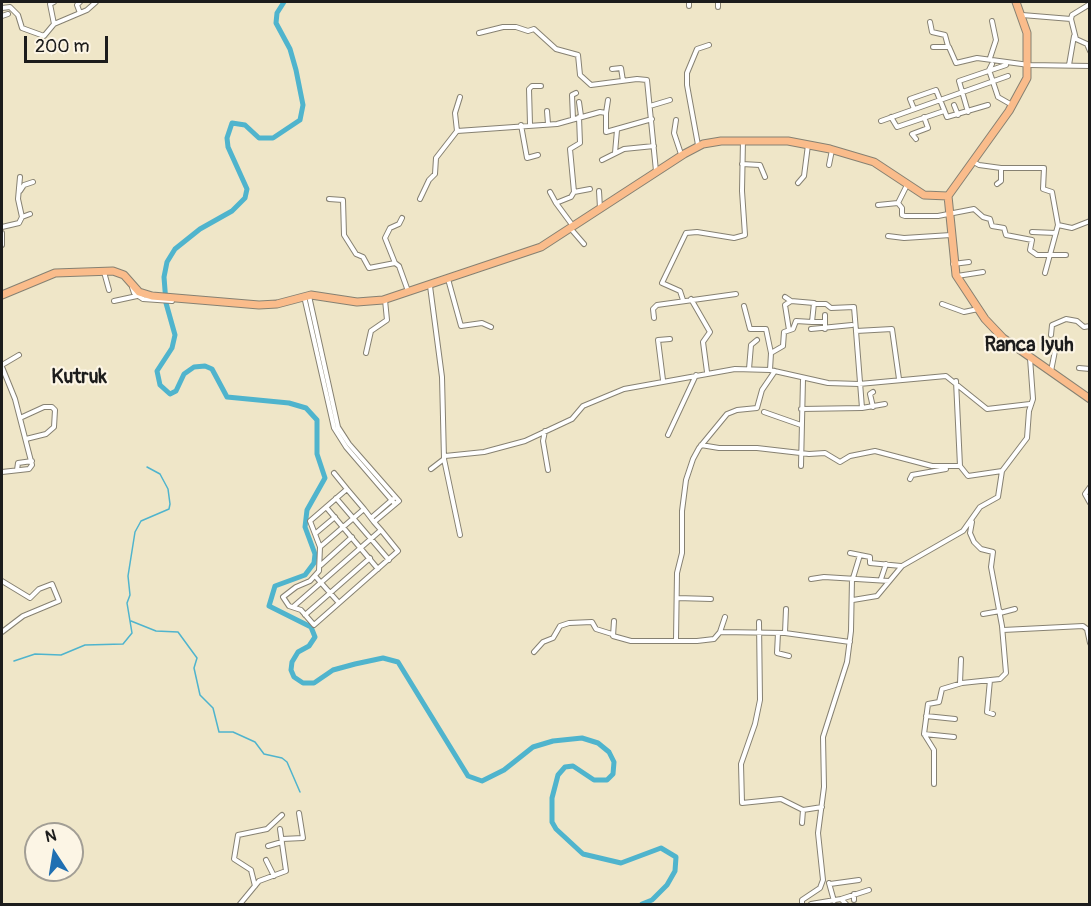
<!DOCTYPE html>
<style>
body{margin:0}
#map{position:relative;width:1091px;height:906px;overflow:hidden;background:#efe6c8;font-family:Pangolin,sans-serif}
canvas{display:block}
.frame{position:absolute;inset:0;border:3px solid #1c1c1c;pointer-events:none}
.north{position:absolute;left:24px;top:822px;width:60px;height:60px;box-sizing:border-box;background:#fcf5e5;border:2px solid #a29e95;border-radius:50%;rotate:348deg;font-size:16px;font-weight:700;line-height:24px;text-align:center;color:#1c1c1c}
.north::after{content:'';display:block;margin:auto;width:21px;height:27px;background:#1f6fb2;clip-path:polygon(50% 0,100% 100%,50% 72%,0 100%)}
.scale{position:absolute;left:24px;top:36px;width:84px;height:27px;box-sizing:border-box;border:3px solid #1c1c1c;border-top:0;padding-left:8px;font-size:18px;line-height:21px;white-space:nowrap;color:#1c1c1c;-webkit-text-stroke:4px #fcf5e5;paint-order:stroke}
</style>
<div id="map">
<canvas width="1091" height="906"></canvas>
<div class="frame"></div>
<div class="north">N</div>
<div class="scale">200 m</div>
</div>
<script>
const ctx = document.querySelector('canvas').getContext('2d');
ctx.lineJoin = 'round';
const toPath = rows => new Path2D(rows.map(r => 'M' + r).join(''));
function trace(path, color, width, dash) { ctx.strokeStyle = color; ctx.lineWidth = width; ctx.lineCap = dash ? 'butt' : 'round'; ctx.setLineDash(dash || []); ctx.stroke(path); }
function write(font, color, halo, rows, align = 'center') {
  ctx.font = font + ' Pangolin,sans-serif'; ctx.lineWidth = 4.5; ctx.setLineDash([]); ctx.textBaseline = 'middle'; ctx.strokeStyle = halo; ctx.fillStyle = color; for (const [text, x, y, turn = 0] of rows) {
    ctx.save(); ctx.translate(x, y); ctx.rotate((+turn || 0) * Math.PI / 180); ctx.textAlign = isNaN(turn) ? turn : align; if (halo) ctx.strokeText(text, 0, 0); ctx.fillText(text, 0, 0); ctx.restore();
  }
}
const stream = toPath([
 [131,621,156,631,178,632,197,658,194,668,200,695,213,708,219,732,233,732,255,742,264,754,282,758,287,762,300,792],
 [14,661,35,654,61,655,85,645,123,644,132,633,127,603,130,595,128,576,135,532,141,521,169,509,170,504,168,489,160,474,147,467]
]);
const river = toPath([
 [284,2,277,13,276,23,290,49,296,70,303,105,300,120,273,138,259,138,245,125,232,123,227,138,228,147,247,189,245,198,232,211,200,229,175,249,167,262,164,277,166,303,175,335,172,348,157,371,160,385,170,394,176,391,184,374,194,367,205,366,212,369,227,397,289,403,306,408,317,420,317,454,325,478,307,510,305,527,315,554,314,563,305,575,275,586,269,606,311,627,315,637,309,646,298,652,292,662,291,670,294,677,303,683,314,683,333,670,355,664,383,658,398,662,468,776,482,781,504,770,533,747,553,741,582,738,598,743,609,752,614,762,613,774,607,780,594,780,573,766,565,767,558,775,552,798,552,822,556,829,583,854,621,863,661,848,676,857,675,871,667,885,652,900,642,904]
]);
const minor = toPath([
 [54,2,50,4,54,24],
 [80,2,77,5,80,13],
 [718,2,718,7],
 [1090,4,1072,15,1071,19,1076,39,1087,44,1090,51],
 [689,6,689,2],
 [2,8,10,7,18,15,22,28,44,36,54,24,87,10,96,2],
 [1022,15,1071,19],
 [2,16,8,14],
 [930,22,932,32,945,35,948,46],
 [479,33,503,27,516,27,528,31,534,29,556,49,578,55,580,75,591,85,637,79,647,80,656,171],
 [933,47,949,47,956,63,977,58,1029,65,1090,66],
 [990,58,996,40,992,21],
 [992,64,989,70,998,97,1012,105],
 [1069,65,1074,36],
 [612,69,621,68,623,81],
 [460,97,455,113,457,131,557,124,600,112,606,113,606,132,652,119],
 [579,102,581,116],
 [954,105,958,115],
 [650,106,670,100],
 [914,109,910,99,936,90,947,117,988,105],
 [547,111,548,124],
 [968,112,959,81,1006,65],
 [606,113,608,100],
 [891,117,897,127,944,111],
 [573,119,572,95,576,93],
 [676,120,674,133,681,154],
 [881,121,1008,76],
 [530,124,529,89,532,86,541,86],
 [521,125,527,158,538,155],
 [916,139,912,134,928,128,924,117],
 [698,145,687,85,687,73,697,49,709,45],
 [615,153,617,130],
 [602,160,624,149,654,146],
 [972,161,979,165,1001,168,1044,168,1043,189,1052,192,1058,225,1045,273],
 [742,164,760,165,765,177],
 [829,165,832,150],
 [20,177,18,199,22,217],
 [798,183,804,176,808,145],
 [997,184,1001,181,1001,168],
 [20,191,24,185,33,182],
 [599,191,600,208],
 [550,192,556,203],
 [574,192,590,189],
 [329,199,343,200,344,235,356,254,363,257,369,268,395,263,399,266,408,291],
 [420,199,429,180,435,174,436,158,457,131],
 [898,203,902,208,902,215,905,216,938,216,974,209,983,217,990,219,992,226,1004,228,1006,235,1032,240,1030,250,1037,255,1066,255],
 [878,205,898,203,907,185],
 [1058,225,1072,228,1090,221],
 [573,226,556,203,571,197,574,192,570,149,580,143,579,117],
 [2,227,19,223,22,217,30,214],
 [571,229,584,244],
 [1032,232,1056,233],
 [2,233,2,245],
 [888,236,904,238,951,235],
 [395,263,385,238,390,228,399,224,402,218],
 [953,264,969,262],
 [104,272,109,290],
 [957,276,983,272],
 [448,279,461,326,482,323,491,327],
 [430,286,442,377,444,459,460,535],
 [132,287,134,293,143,299,172,301],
 [304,296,334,428,346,447,395,504],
 [309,296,338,427,349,444,399,501,374,522],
 [785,297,791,301,785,305,789,330],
 [691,299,710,332,703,342,707,372],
 [683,300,680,291,662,283,686,233,697,232,734,238,745,235,742,191,743,140],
 [114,301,137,296],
 [815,304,826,304,831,308,854,307,856,331,892,329,899,379],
 [942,304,964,312,978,309],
 [744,306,750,329,766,329,771,353,770,370],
 [825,315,825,329],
 [654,318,653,309,657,305,736,294],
 [812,322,825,322],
 [811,329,852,325],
 [1051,335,1052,325,1066,319,1077,321,1084,327,1090,326],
 [366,353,371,331,387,320,385,300],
 [771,353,783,346,784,332,793,329,796,321,812,322,814,303,791,301],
 [2,365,19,355],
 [2,367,15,399,32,465,29,469,2,472],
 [1079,368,1090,369],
 [749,369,751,345,757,340],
 [1051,371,1057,341],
 [663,380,658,340,670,339],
 [956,381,960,466],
 [873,392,870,394,873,407],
 [862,408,885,404],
 [801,409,862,408,856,331],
 [764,412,801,425],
 [20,418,44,407,52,407,55,410,54,427,46,434,26,439],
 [545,431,543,441,548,470],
 [668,435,696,375],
 [701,445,719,448,757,448,809,454,825,453,840,462,850,456,875,451,932,466,960,466,968,476,1002,471],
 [445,456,484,452,525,441,572,419,583,406,624,389,735,369,770,370,828,383,859,384,946,376,987,409,1030,404],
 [801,466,803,379],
 [431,469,444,459],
 [17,470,18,463,32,461],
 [334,473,347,489,364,509,374,522,381,530,398,551,314,625,301,610,289,606,283,597,296,587,310,581,319,571,320,547,310,521,347,489],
 [910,479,912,475,946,469],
 [1090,487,1085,494,1090,503],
 [336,498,389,560],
 [326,507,378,569],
 [371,518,393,499],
 [316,533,335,517],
 [320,547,364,509],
 [850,553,870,557,870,563,901,566],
 [321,565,352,537],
 [315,576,339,603],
 [853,578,860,555],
 [811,579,824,577,889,581],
 [881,579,886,564],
 [2,581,30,598,39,589,52,584,59,601,23,616,2,632],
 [677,598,711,599],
 [853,600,877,596,902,566,963,531,980,507,998,497,1002,471,1027,438,1029,411,1033,399,1030,358],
 [293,607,381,530],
 [1000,613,1015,609],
 [983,614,1000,611],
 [305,615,370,558],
 [725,617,720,632,785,633,850,642],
 [614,621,613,636,631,641,697,641,714,639,720,632],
 [759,622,760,700,755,724,741,764,742,803,781,799,803,810],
 [1003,630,1083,626,1087,629,1090,643],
 [778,633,777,653,789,656],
 [785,633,786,609],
 [676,640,677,573,682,553,682,511,686,480,693,459,699,448,727,414,737,410,757,408,762,390,775,371],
 [534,652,543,642,553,638,560,626,569,623,592,622,596,629,612,634],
 [990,680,987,712,993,714],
 [960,683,961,659],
 [926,716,955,719],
 [924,734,954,737],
 [934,784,934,750,924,734,928,704,939,702,942,689,962,683,1000,679,1006,673,1002,626,991,567,993,552,981,549,974,542,970,533,972,522],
 [802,823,803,810,822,807],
 [282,839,303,838,299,813],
 [268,846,282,842],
 [266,860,274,876],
 [829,883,834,901],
 [830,884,859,880],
 [255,886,251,870,234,859,238,835,267,829,282,815],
 [854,894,854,900],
 [841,899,869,890],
 [240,904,259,881,286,871,280,829],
 [802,904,802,900,820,888,823,880,818,833,824,787,823,737,847,662,851,631,852,579],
 [811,904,841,899,846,904]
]);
const primary = toPath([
 [948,196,956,275,985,319,1003,338,1090,399],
 [948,196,1009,111,1027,78,1027,33,1016,2],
 [2,295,55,273,113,271,124,275,139,292,152,296,259,305,277,304,311,295,357,302,383,300,541,247,684,154,703,144,721,141,788,141,830,149,874,162,924,195,948,196]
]);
const quarterNames = [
 ["Ranca Iyuh",1029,346],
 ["Kutruk",79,378]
];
trace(stream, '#4fb4cd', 1.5);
trace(river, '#4fb4cd', 5);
trace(minor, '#868172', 6);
trace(primary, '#868172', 9);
trace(minor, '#fff', 4);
trace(primary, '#fabc8b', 7);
write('bold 20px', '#1c1c1c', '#fcf5e5', quarterNames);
</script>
